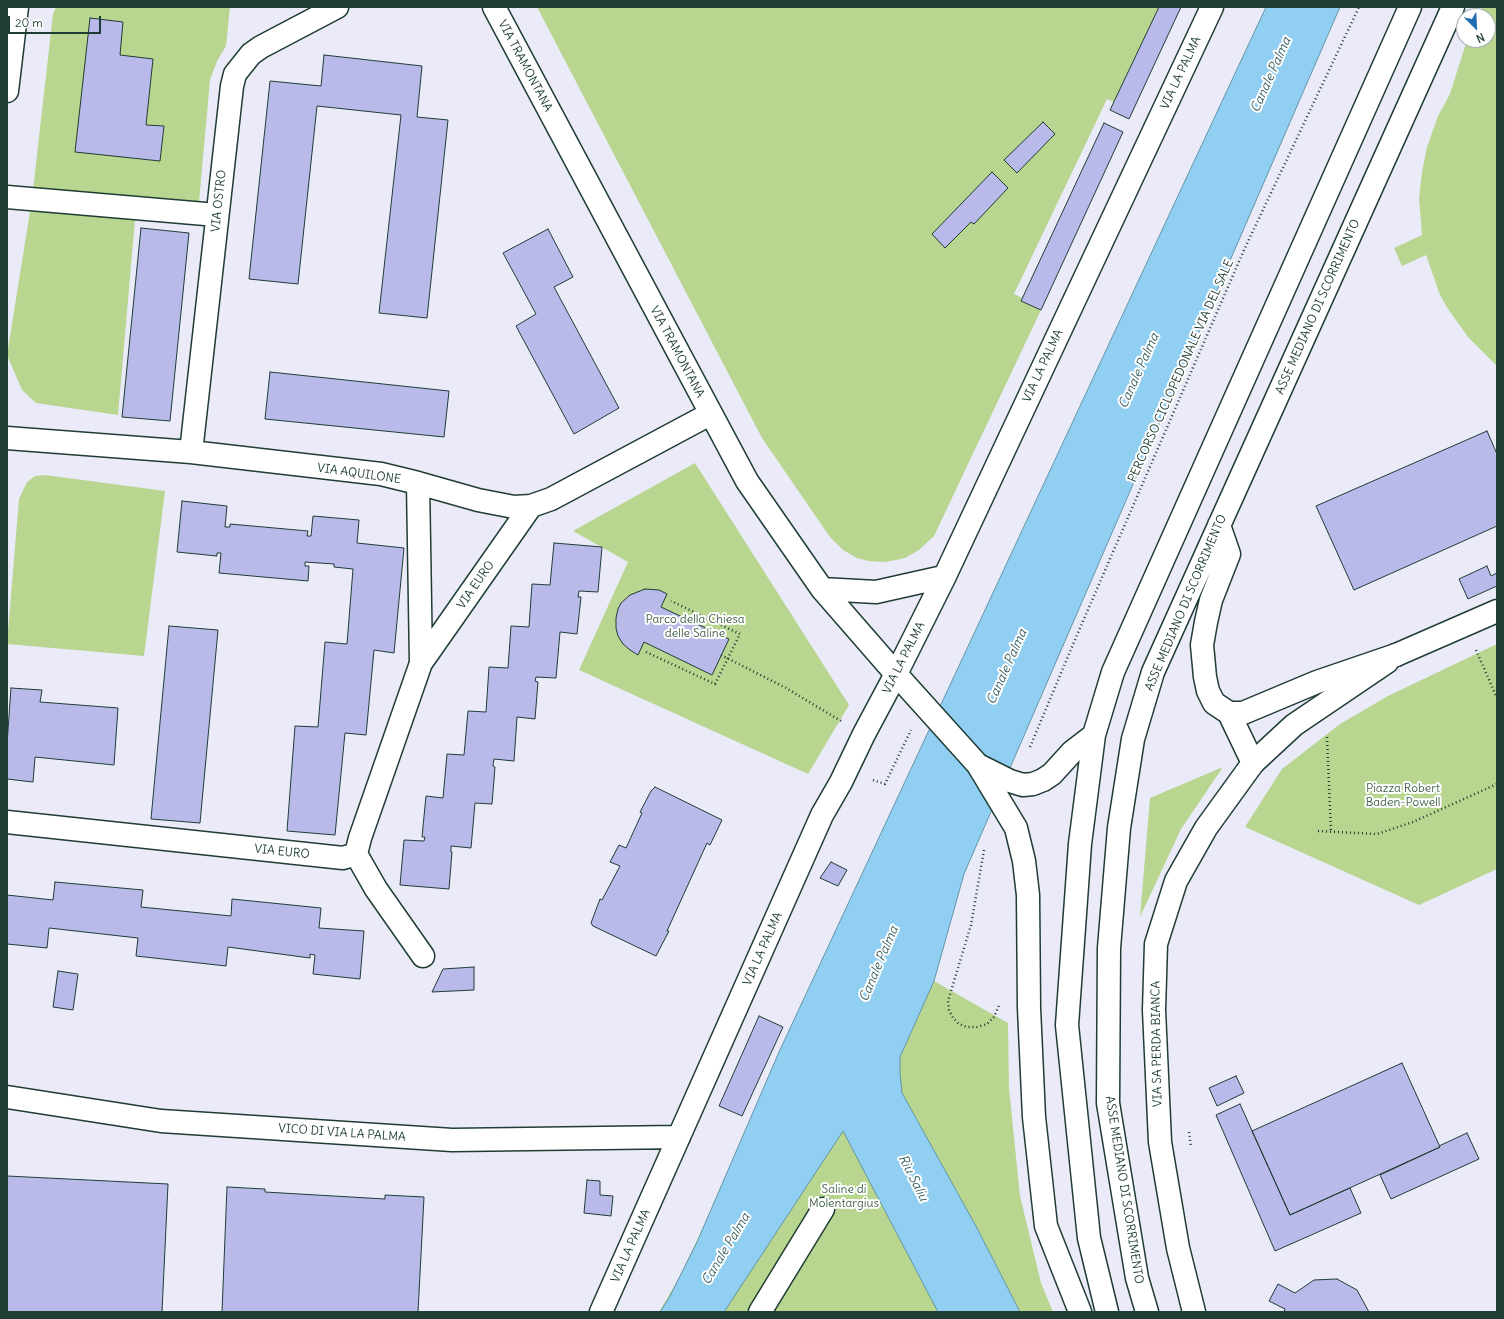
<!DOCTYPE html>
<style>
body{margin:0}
#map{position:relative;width:1504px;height:1319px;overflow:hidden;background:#eaeaf9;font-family:Delius,sans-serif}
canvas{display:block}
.frame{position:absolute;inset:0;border:8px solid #1f3d34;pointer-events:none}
.north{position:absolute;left:1456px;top:8px;width:40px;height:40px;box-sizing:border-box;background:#fff;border:1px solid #a5b1ae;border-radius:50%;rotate:156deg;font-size:11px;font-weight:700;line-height:16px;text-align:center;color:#1f3d34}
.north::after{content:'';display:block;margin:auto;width:14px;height:18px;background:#1f6fb2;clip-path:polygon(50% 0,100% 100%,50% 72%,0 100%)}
.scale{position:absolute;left:8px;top:16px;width:93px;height:18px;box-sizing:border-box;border:2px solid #1f3d34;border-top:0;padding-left:5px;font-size:12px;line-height:14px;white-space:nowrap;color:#1f3d34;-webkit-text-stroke:3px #fff;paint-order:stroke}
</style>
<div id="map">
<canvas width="1504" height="1319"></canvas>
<div class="frame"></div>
<div class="north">N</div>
<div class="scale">20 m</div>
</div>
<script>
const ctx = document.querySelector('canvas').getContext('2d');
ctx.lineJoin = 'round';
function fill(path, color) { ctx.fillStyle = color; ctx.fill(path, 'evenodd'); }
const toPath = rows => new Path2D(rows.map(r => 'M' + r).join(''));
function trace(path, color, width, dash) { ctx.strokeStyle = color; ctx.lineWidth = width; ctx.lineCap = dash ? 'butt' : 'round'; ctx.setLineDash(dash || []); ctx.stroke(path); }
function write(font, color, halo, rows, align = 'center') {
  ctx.font = font + ' Delius,sans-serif'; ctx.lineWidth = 4; ctx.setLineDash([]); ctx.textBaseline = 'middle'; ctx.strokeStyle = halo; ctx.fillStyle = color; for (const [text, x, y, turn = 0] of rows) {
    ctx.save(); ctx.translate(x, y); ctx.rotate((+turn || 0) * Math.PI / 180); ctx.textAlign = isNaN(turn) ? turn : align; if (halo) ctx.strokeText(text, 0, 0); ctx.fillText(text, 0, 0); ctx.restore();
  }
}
const green = toPath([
 [56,7,230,7,226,46,217,61,210,80,198,213,136,208,118,415,36,403,22,390,7,355,32,199,53,14],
 [537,7,1159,7,1114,102,1107,99,1014,294,1022,298,1021,301,1041,310,934,536,919,550,905,558,896,560,884,562,868,561,857,558,843,550,830,537,762,438],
 [1482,7,1497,7,1497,366,1468,337,1448,309,1440,295,1426,255,1402,266,1394,248,1422,235,1419,198,1422,172,1427,147,1438,116,1450,94,1467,40,1488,40,1488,16,1478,16],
 [695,463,849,705,808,774,579,670,628,562,573,531],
 [45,475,165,491,144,656,7,644,19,499,27,482,35,476],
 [1497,644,1497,869,1419,905,1245,827,1282,769,1340,724,1388,696],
 [1223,767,1181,829,1140,917,1150,798],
 [934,981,1008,1023,1009,1088,1020,1196,1041,1283,1053,1312,1020,1312,973,1221,1008,1312,659,1312,679,1278,741,1149,904,1047]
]);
const water = toPath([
 [1266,7,1340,7,964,874,934,981,900,1057,900,1073,902,1093,977,1228,1020,1312,938,1312,843,1131,724,1312,660,1312,669,1298,697,1242,779,1052,1266,7]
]);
const building = toPath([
 [1159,7,1181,7,1129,119,1110,110,1159,7],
 [90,18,123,22,120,55,153,59,146,125,164,126,160,161,75,152,90,18],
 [324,55,422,66,417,117,448,120,427,318,379,313,401,115,317,106,298,284,249,279,270,81,321,86,324,55],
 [1043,122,1055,134,1017,173,1004,160,1043,122],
 [1104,123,1123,132,1041,310,1021,301,1104,123],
 [992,172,1008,188,974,224,971,222,945,248,932,234,992,172],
 [141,228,189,233,170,421,122,417,141,228],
 [548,229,573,277,554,287,619,408,574,434,516,326,536,314,503,253,548,229],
 [270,372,449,391,444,437,265,419,270,372],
 [1487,431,1497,454,1497,526,1354,590,1316,506,1487,431],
 [182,501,227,506,225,527,230,527,230,524,308,531,307,536,311,536,313,516,359,520,357,543,404,548,394,653,374,650,366,735,345,733,335,835,287,831,295,726,318,727,325,642,347,644,353,569,334,567,334,564,305,562,305,566,309,566,308,581,219,573,221,553,217,553,217,556,177,552,182,501],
 [554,543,602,547,598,592,579,591,578,597,581,597,577,634,560,632,556,678,536,677,535,681,538,682,535,719,517,717,514,761,494,759,493,766,495,767,492,804,475,803,471,848,451,846,451,852,452,852,449,889,400,885,404,840,424,841,425,837,422,837,426,796,443,798,447,754,464,755,468,711,486,712,489,667,508,668,511,626,529,627,532,584,550,585,554,543],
 [1487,566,1491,576,1497,573,1497,586,1468,599,1459,579,1487,566],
 [645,589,659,590,667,594,661,607,729,639,712,675,644,642,638,655,630,650,623,644,618,636,616,628,616,618,618,609,621,603,630,595,645,589],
 [169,626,218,630,200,823,151,819,169,626],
 [11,688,42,690,40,702,118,708,114,765,35,757,33,782,7,779,7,744,11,688],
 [655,787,722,820,710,845,707,843,667,931,669,931,656,956,593,926,591,923,600,899,602,900,620,866,610,862,619,845,626,848,642,813,640,812,651,791,655,787],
 [831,862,847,870,838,886,820,878,831,862],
 [55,882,143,890,141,907,231,916,232,899,321,908,319,928,364,931,360,979,313,974,315,955,310,954,310,958,228,947,226,966,136,956,138,938,49,928,47,948,7,944,7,895,53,900,55,882],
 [474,967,474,990,432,992,443,969,474,967],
 [58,971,78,974,73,1010,53,1007,58,971],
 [759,1016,783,1027,742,1116,719,1106,759,1016],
 [1402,1063,1440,1147,1290,1215,1252,1131,1402,1063],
 [1236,1076,1244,1093,1217,1106,1209,1088,1236,1076],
 [1240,1104,1290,1215,1350,1188,1361,1213,1275,1251,1216,1115,1240,1104],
 [1467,1133,1479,1159,1391,1199,1380,1175,1440,1147,1439,1146,1467,1133],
 [7,1176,168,1184,162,1312,7,1312,7,1176],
 [587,1180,600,1181,600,1195,613,1196,611,1216,584,1213,587,1180],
 [227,1187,265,1189,265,1192,385,1199,385,1195,424,1197,418,1312,222,1312,227,1187],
 [1337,1279,1357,1290,1369,1312,1284,1312,1285,1309,1269,1301,1278,1284,1295,1293,1314,1280,1337,1279]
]);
const path = toPath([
 [1476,650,1497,698],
 [646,652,715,684,740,634,671,601],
 [721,655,786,688,841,721],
 [1327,737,1331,832],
 [1030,747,1077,635,1244,250,1359,7],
 [873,780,885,784,911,730],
 [1318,831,1377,834,1413,822,1497,784],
 [984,850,971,925,948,1001,949,1010,953,1018,959,1024,967,1027,977,1027,987,1024,994,1017,1000,1003],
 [1189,1132,1191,1147]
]);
const pedestrian = toPath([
 [7,197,217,215]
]);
const minor = toPath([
 [7,91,17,7],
 [7,438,191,452,381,474,418,483,478,500,514,507,531,506,551,499,710,414],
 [191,452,232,86,235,74,251,54,261,47,337,7],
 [418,483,421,663],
 [7,822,343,858,356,854,360,838,421,663,531,506],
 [356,854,376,889,423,956],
 [7,1097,161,1121,452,1140,679,1137],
 [601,1312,822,815,841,782,864,734,896,674],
 [760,1312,823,1209],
 [1194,1312,1178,1248,1160,1142,1154,1010,1156,944,1176,881,1206,828,1253,763,1294,725,1387,662]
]);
const tertiary = toPath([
 [494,7,747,481,822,589,896,674,944,578,1212,7],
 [822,589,876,592,943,577],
 [1396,655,1497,611]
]);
const trunk = toPath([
 [1219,525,1229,554,1211,600,1206,622,1202,645,1205,677,1208,691,1214,703,1229,713,1253,763],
 [896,674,978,765,1016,828,1024,861,1028,895,1029,1008,1034,1117,1046,1226,1080,1312],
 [1229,713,1243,713,1317,682,1396,655],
 [978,765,1010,781,1023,785,1033,784,1043,780,1052,774,1072,752,1094,735],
 [1107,1312,1089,1238,1067,1025,1080,844,1094,735,1113,672,1410,7],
 [1147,1312,1137,1278,1108,1103,1109,948,1119,828,1133,739,1153,672,1453,7]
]);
const streetNames = [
 ["VIA TRAMONTANA",525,66,62],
 ["VIA LA PALMA",1181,73,-65],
 ["VIA OSTRO",219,201,-84],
 ["ASSE MEDIANO DI SCORRIMENTO",1318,307,-66],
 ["VIA TRAMONTANA",677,352,62],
 ["VIA LA PALMA",1043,366,-65],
 ["PERCORSO CICLOPEDONALE VIA DEL SALE",1181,371,-66],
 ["VIA AQUILONE",359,474,8],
 ["VIA EURO",476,585,-55],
 ["ASSE MEDIANO DI SCORRIMENTO",1186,603,-67],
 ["VIA LA PALMA",904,658,-63],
 ["VIA EURO",282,852,6],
 ["VIA LA PALMA",763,949,-66],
 ["VIA SA PERDA BIANCA",1157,1044,-91],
 ["VICO DI VIA LA PALMA",342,1133,4],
 ["ASSE MEDIANO DI SCORRIMENTO",1124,1190,81],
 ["VIA LA PALMA",631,1246,-66]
];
const parkNames = [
 ["Parco della Chiesa",695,620],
 ["delle Saline",695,634],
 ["Piazza Robert",1403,789],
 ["Baden-Powell",1403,803],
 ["Saline di",844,1190],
 ["Molentargius",844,1204]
];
const waterNames = [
 ["Canale Palma",1271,75,-66],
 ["Canale Palma",1139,371,-66],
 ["Canale Palma",1007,667,-66],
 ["Canale Palma",879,964,-67],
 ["Riu Saliu",913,1178,63],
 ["Canale Palma",726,1249,-59]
];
fill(green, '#b8d68f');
fill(water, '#90cff1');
trace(water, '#6395a5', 1);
fill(building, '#b9b9ea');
trace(building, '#1f3d34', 1);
trace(pedestrian, '#1f3d34', 25);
trace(minor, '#1f3d34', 25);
trace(tertiary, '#1f3d34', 25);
trace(trunk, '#1f3d34', 25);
trace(path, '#1f3d34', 2.5, [1, 3]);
trace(pedestrian, '#fff', 22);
trace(minor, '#fff', 22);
trace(tertiary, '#fff', 22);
trace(trunk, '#fff', 22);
write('12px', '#1f3d34', '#fff', streetNames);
write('12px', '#45634b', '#fff', parkNames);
write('italic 13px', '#3b6263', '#fff', waterNames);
</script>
